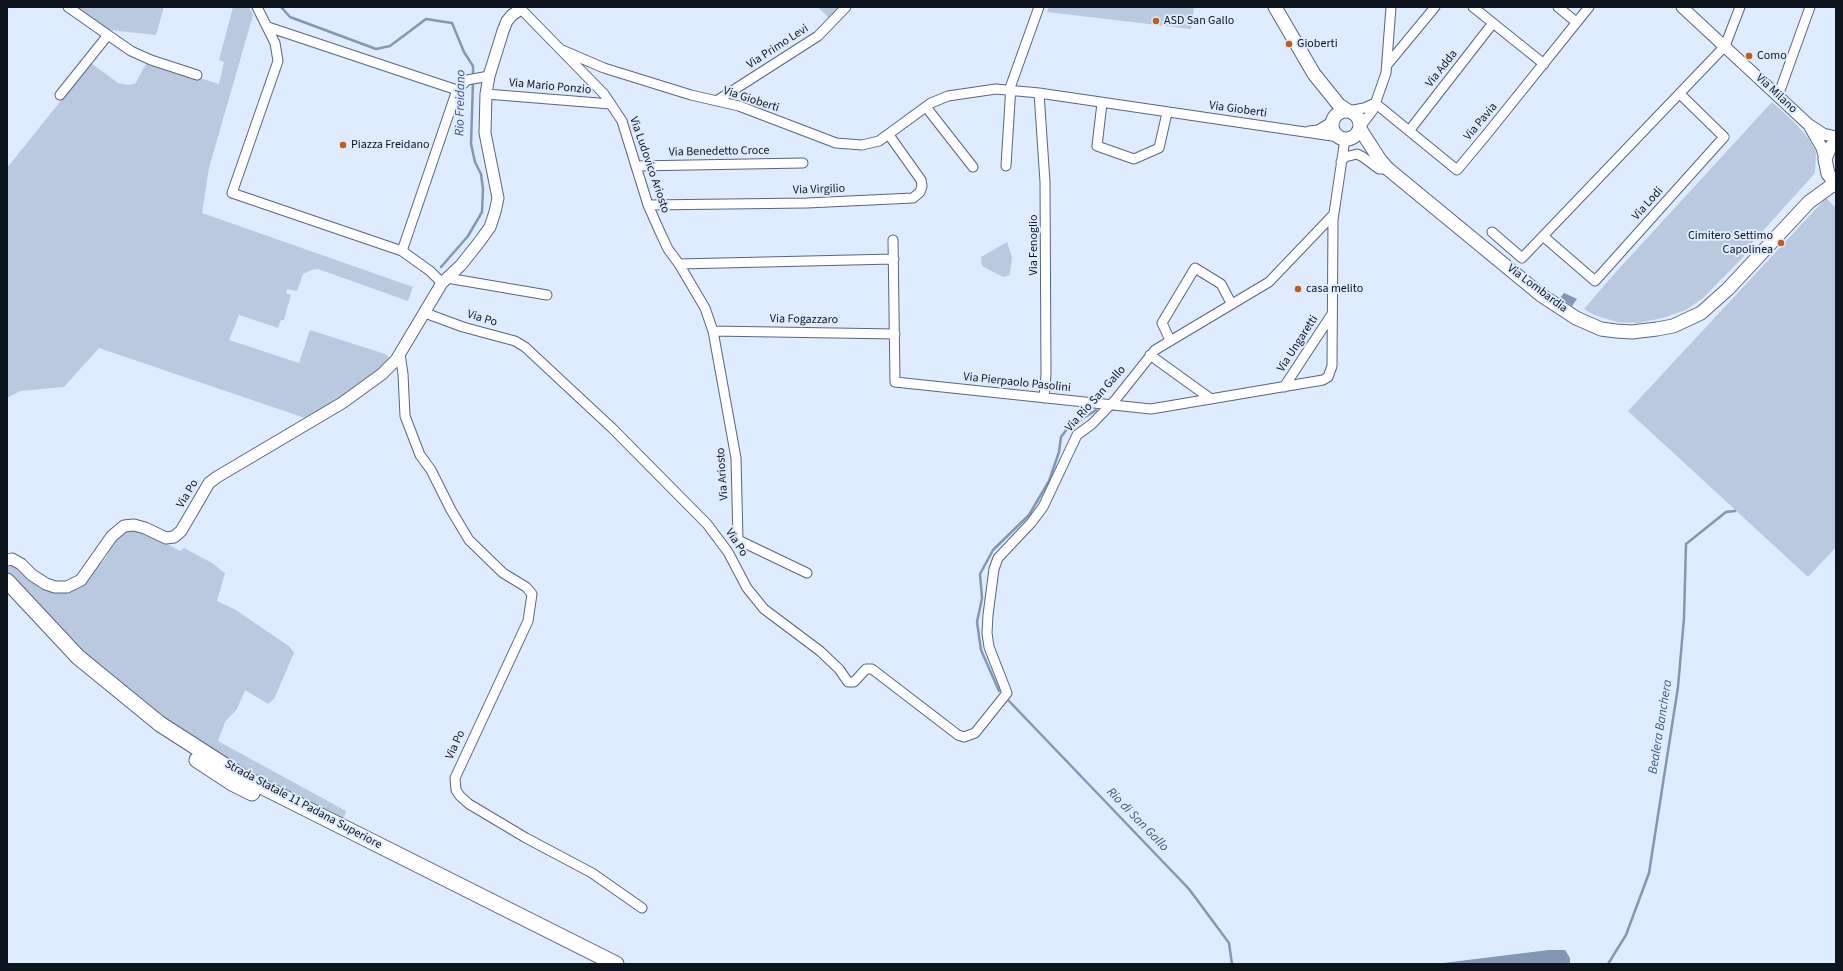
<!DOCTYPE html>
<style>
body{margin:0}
#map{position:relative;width:1843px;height:971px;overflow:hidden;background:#dfebfe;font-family:"Source Sans 3",sans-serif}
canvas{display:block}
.frame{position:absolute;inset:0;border:8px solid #0d141e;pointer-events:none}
</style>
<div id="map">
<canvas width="1843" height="971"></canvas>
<div class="frame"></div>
</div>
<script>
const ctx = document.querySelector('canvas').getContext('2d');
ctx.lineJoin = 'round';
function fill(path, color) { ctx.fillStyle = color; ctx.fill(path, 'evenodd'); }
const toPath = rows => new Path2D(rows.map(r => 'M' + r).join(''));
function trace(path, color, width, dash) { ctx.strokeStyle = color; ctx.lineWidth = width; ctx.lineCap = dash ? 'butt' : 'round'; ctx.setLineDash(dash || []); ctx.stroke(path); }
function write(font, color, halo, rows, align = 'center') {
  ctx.font = font + ' "Source Sans 3",sans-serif'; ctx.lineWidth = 4; ctx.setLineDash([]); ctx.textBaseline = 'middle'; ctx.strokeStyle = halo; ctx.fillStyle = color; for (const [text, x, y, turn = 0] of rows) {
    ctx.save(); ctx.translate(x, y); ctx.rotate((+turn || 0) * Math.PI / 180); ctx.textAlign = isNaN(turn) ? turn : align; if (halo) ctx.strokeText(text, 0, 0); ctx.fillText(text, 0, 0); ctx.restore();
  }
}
const green = toPath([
 [74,7,164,7,156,35,109,30,100,26],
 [233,7,249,7,253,15,209,168,202,213,413,287,408,301,318,269,311,270,303,274,297,291,287,289,286,293,291,295,284,320,281,320,278,328,239,315,229,340,299,363,310,330,385,354,390,358,389,362,354,390,308,419,99,348,64,387,20,391,7,398,7,168,91,63,118,83,127,85,135,84,147,62,219,84,224,62,219,60],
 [818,7,842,7,830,19],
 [1049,7,1194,7,1191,29,1047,12],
 [1772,102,1794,122,1808,138,1816,152,1815,173,1752,243,1750,250,1703,298,1686,310,1663,318,1638,323,1617,322,1594,315,1584,309,1615,273],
 [1826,198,1836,208,1836,547,1808,577,1628,411],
 [1007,242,1012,257,1010,275,1003,277,982,266,981,257],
 [130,530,143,531,180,551,184,548,212,563,225,573,217,601,236,610,290,647,294,653,274,699,268,704,245,690,237,709,225,722,218,741,346,811,343,822,285,794,180,731,76,647,19,586,7,572,7,562,10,562,30,578,79,587,105,559,118,536]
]);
const water = toPath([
 [1564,293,1577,299,1572,306,1560,298],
 [1549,950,1565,950,1570,958,1570,964,1435,964]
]);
const stream = toPath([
 [281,7,290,17,376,49,390,46,426,19,452,23,464,52,473,66,473,77],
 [441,267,468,236,482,212,483,189,481,174,475,162,471,144,473,82],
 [999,691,981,650,977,622,982,598,980,574,993,550,1029,515,1049,481,1059,452,1061,437,1067,429,1096,410],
 [1009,701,1189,889,1229,943,1232,964],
 [1608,964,1626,935,1649,873,1678,687,1684,618,1686,544,1726,512,1735,511]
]);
const minor = toPath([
 [257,7,275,43,278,61,232,193,402,251,430,271,442,283],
 [519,7,604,94,622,121,648,205,660,232,668,249,679,264,705,308,713,331,736,458,738,540,807,573],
 [1473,7,1544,64],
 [1558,7,1576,22],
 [268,27,457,90],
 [108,35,131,51,151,60,197,75],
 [562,50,604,68,691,95,739,106,836,143,862,145,879,141,931,103,948,96,996,89,1039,93,1339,137],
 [1387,65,1435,7],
 [1039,93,1045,182,1046,374,1044,398],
 [486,94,611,104],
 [60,95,108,35,68,7],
 [1778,96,1810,7],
 [718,100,818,36,846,7],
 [1102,103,1097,146,1134,159,1159,148,1167,113],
 [1375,103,1457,170,1487,134,1589,7],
 [926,107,973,167],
 [1348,111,1364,108,1375,103],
 [1360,127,1373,110,1386,73,1391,7],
 [1309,131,1318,130,1333,121],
 [1409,131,1493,23],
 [1341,162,1345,157,1357,154,1363,157,1379,169,1388,169],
 [636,166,803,163],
 [1006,166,1011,85,1039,7],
 [648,205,807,203,913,198,920,192,922,186,921,180,889,135],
 [1492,232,1522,258,1725,46,1740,7],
 [1543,236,1595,281,1724,137,1680,94],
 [893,240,895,382,1151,409,1323,380,1328,377,1332,366,1333,220,1345,139],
 [402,251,457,90,467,80,489,76],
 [679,264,894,259],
 [447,278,547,295],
 [425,313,463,327,515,341,525,347,612,428,707,524,728,552,747,588,764,609,820,651,839,669,848,682,854,682,866,669,872,669,958,735,964,737,975,733,1007,693,989,647,987,633,988,615,994,569,998,558,1031,523,1043,507,1077,435,1092,424,1116,399,1155,350,1269,282,1334,214],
 [713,331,895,334],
 [1170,340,1162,323,1195,268,1221,284,1231,303],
 [400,354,403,374,405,416,420,455,431,470,451,510,469,540,503,573,526,587,532,594,528,621,455,778,456,790,460,796,469,804,526,838,592,873,642,908],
 [1150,355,1211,399],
 [1284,387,1332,314]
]);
const tertiary = toPath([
 [1682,7,1809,125,1823,134,1836,137],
 [1810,127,1822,148,1825,159],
 [7,560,12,559,21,564,32,575,46,584,55,587,67,587,81,580,112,536,124,526,134,525,145,528,166,538,174,537,181,531,209,483,217,477,342,403,382,374,396,360,442,283,461,265,480,241,490,227,495,212,498,198,485,133,486,94,489,76,503,31,507,21,512,15,521,9]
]);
const secondary = toPath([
 [1275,7,1314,74,1339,105,1348,111],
 '1332 125a14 14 0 1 1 28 0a14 14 0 1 1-28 0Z',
 [1360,129,1380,160,1388,169,1541,295,1576,318,1601,329,1616,331,1632,332,1657,329,1673,326,1701,313,1728,289,1809,202,1831,186,1836,185],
 [1836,142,1829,149,1825,159,1828,174,1836,183]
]);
const trunk = toPath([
 [7,581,78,657,160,724,241,776,616,964],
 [197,760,232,783,252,793]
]);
const markers = [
 [1156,21,4,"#be5d1e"],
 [1289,44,4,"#be5d1e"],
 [1749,56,4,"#be5d1e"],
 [343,145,4,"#be5d1e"],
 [1781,243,4,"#be5d1e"],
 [1298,289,4,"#be5d1e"]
];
const poiNames = [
 ["ASD San Gallo",1164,21],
 ["Gioberti",1297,44],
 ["Como",1757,56],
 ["Piazza Freidano",351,145],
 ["Cimitero Settimo",1773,236,"right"],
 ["Capolinea",1773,250,"right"],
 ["casa melito",1306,289]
];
const streetNames = [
 ["Via Primo Levi",778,47,-33],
 ["Via Adda",1442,69,-52],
 ["Via Mario Ponzio",550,87,5],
 ["Via Milano",1776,94,43],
 ["Via Gioberti",751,100,18],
 ["Via Gioberti",1238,110,8],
 ["Via Pavia",1481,122,-50],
 ["Via Benedetto Croce",719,152,-1],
 ["Via Ludovico Ariosto",649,165,71],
 ["Via Virgilio",819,190,-2],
 ["Via Lodi",1648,204,-48],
 ["Via Fenoglio",1034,245,-90],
 ["Via Lombardia",1537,289,37],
 ["Via Po",482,319,17],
 ["Via Fogazzaro",804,320,1],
 ["Via Ungaretti",1298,344,-57],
 ["Via Pierpaolo Pasolini",1017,383,6],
 ["Via Rio San Gallo",1096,399,-48],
 ["Via Ariosto",723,474,-94],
 ["Via Po",188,494,-59],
 ["Via Po",736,543,57],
 ["Via Po",456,745,-65],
 ["Strada Statale 11 Padana Superiore",303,805,28]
];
const waterNames = [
 ["Rio Freidano",461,103,-89],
 ["Bealera Banchera",1661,727,-81],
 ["Rio di San Gallo",1137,820,46]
];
fill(green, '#bac9df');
fill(water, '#8396b4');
trace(stream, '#8396b4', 2.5);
trace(minor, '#566781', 11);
trace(tertiary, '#566781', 13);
trace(secondary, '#566781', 15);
trace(trunk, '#566781', 17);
trace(minor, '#fff', 9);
trace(tertiary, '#fff', 11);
trace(secondary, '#fff', 13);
trace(trunk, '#fff', 15);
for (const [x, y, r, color] of markers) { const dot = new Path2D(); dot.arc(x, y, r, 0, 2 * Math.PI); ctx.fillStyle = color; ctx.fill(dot); trace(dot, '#dfebfe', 1.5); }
write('12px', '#0d141e', '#dfebfe', poiNames, 'left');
write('12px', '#0d141e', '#dfebfe', streetNames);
write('italic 13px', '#395681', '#dfebfe', waterNames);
</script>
